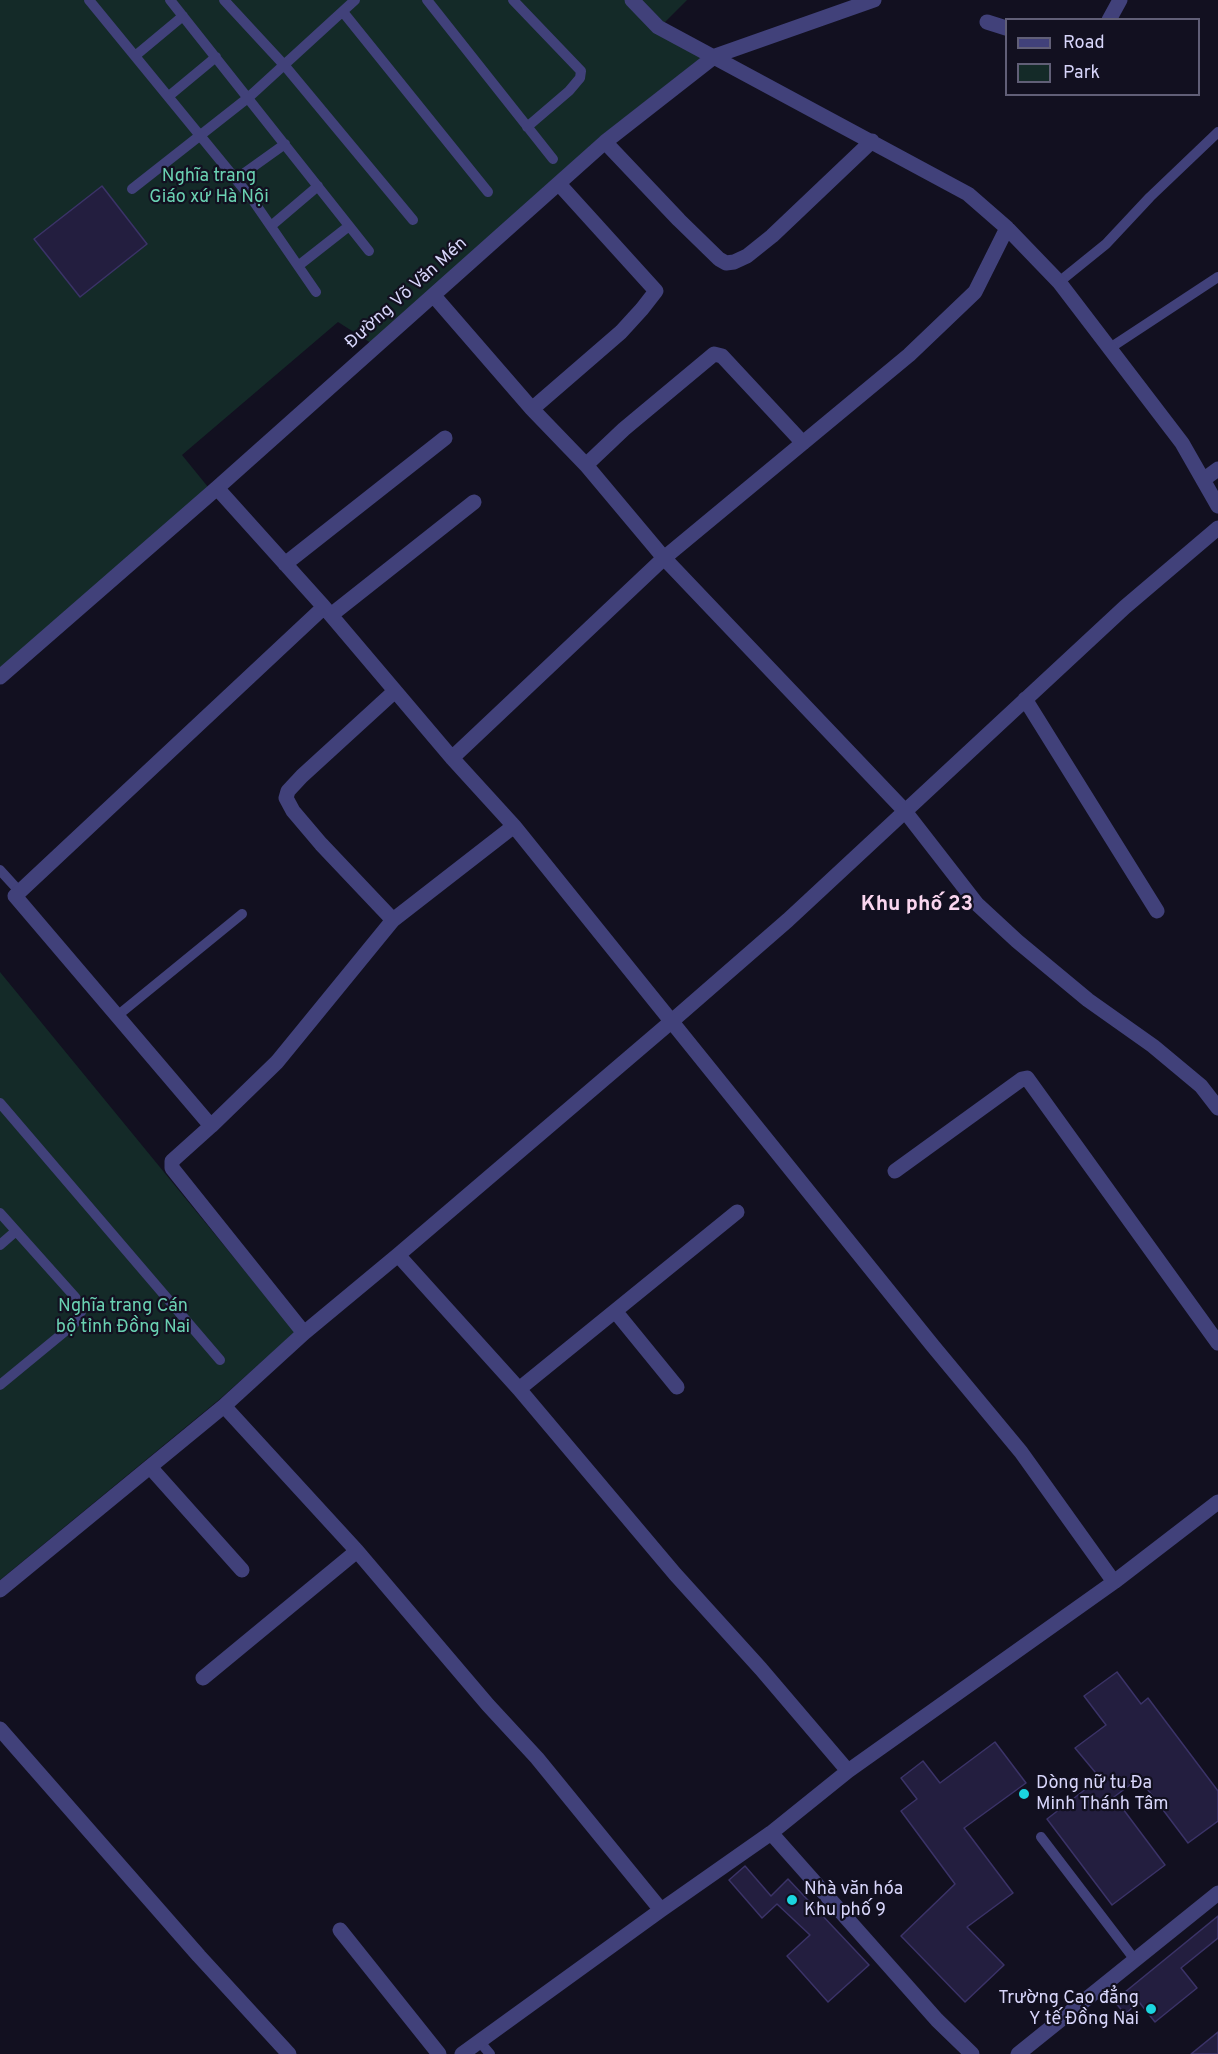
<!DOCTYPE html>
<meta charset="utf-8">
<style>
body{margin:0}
#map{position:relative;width:1218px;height:2054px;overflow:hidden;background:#121020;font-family:Overpass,sans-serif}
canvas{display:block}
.legend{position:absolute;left:1005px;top:18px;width:195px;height:78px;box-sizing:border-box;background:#121020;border:2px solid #615f77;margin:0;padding:8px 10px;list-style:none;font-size:18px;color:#d7d5fa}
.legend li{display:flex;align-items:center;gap:12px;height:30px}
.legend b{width:30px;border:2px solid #615f77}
</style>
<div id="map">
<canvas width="1218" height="2054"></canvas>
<ul class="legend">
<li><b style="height:8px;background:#41417a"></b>Road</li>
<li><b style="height:16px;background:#142a28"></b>Park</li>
</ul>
</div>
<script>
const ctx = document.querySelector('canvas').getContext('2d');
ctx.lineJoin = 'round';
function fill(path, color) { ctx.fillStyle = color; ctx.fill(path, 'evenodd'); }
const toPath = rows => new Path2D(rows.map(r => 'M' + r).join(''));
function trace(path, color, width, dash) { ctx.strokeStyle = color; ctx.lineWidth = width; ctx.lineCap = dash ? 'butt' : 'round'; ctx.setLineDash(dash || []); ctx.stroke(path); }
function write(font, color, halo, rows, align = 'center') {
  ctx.font = font + ' Overpass,sans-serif'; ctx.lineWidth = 4.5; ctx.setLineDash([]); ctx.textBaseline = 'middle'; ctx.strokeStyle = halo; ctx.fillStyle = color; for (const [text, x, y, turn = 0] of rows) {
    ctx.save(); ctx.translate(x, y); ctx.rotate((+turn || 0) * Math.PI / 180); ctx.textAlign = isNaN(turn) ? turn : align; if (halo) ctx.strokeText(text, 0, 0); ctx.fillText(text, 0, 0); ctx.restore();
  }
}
const green = toPath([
 [0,0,687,0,655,32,702,57,601,136,371,343,338,322,182,455,208,487,0,668],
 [0,972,295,1332,221,1398,0,1580]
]);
const building = toPath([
 [102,186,147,244,80,297,34,239,102,186],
 [1117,1672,1141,1704,1148,1698,1218,1791,1218,1821,1188,1843,1139,1778,1114,1797,1165,1865,1112,1905,1047,1819,1100,1778,1075,1748,1106,1725,1084,1696,1117,1672],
 [995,1742,1026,1783,964,1828,1013,1893,967,1927,1004,1965,965,2002,901,1936,955,1884,901,1811,917,1799,901,1778,923,1761,940,1783,995,1742],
 [745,1866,771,1896,788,1879,869,1965,828,2002,787,1956,810,1935,777,1904,762,1918,729,1880,745,1866],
 [1218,1916,1218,1938,1181,1968,1197,1988,1155,2022,1139,2002,1125,2014,1114,2001,1218,1916],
 [1218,2032,1218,2054,1191,2054,1218,2032]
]);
const lane = toPath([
 [89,0,252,199,316,292],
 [170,0,369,251],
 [224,0,285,66,413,220],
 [427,0,553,159],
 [513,0,581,71,580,78,569,91,527,127],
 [343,12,488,192],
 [135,56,183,16],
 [169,96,216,57],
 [236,179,285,144],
 [132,189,249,97,355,0],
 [271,226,318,186],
 [298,266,349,226],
 [1059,282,1106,244,1150,197,1218,132],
 [1110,348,1218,277],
 [0,870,20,892],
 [117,1016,242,914],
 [0,1103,220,1360],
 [0,1213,75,1297,80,1306,81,1312,74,1324,0,1385],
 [0,1245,16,1231],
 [1041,1837,1135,1960],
 [479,2041,490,2054]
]);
const street = toPath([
 [632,0,658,27,968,194,1007,228,1059,282,1182,443,1218,506],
 [1109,20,1120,0],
 [987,22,1006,28],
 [605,142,679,220,719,259,726,263,734,262,747,256,772,236,872,141],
 [434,296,532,409,586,465,664,558,904,810,977,904,1017,941,1088,1000,1153,1046,1201,1086,1218,1108],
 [532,409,621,332,642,309,656,291,559,184],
 [586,465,624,429,714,354,722,356,803,443],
 [1203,480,1218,469],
 [217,488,324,607,452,758,514,826,933,1346,1021,1452,1114,1582],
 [285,564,445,438],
 [331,615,474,502],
 [0,677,217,488,605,142,715,56,874,0],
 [1025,699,1157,911],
 [452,758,664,558,909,355,975,292,1007,228],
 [393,920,321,844,293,811,286,798,288,791,302,776,395,691],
 [211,1126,15,896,324,607],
 [895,1171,1022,1079,1027,1078,1218,1343],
 [398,1255,519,1389,675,1574,761,1669,848,1771],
 [615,1311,677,1387],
 [304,1333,172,1168,172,1161,211,1126,277,1062,393,920,514,826],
 [519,1389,737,1212],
 [224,1406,357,1551,488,1705,537,1758,661,1910],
 [150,1467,242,1570],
 [0,1590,224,1406,304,1333,398,1255,672,1021,788,920,1125,607,1218,528],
 [203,1678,357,1551],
 [0,1729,199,1956,289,2054],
 [771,1833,937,2020,972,2054],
 [340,1930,439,2054],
 [462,2054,661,1910,771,1833,848,1771,1114,1582,1218,1502],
 [1018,2054,1218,1893]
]);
const markers = [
 [1024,1794,6,"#1bd5df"],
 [792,1900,6,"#1bd5df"],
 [1151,2009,6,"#1bd5df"]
];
const parkNames = [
 ["Nghĩa trang",209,177],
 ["Giáo xứ Hà Nội",209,198],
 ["Nghĩa trang Cán",123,1307],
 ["bộ tỉnh Đồng Nai",123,1328]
];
const streetNames = [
 ["Đường Võ Văn Mén",407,294,-42]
];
const poiNames = [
 ["Dòng nữ tu Đa",1036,1784],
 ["Minh Thánh Tâm",1036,1805],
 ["Nhà văn hóa",804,1890],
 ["Khu phố 9",804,1911],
 ["Trường Cao đẳng",1139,1999,"right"],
 ["Y tế Đồng Nai",1139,2020,"right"]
];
const quarterNames = [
 ["Khu phố 23",917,906]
];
fill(green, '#142a28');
fill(building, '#231e3f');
trace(building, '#3b3368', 1.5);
trace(lane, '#41417a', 10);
trace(street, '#41417a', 15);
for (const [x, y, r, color] of markers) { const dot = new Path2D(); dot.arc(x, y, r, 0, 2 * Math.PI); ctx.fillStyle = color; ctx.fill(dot); trace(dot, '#121020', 2); }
write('18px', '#6ad1b2', '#121020', parkNames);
write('18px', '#d7d5fa', '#121020', streetNames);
write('18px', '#d7d5fa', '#121020', poiNames, 'left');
write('bold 21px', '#fad6ef', '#121020', quarterNames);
</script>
